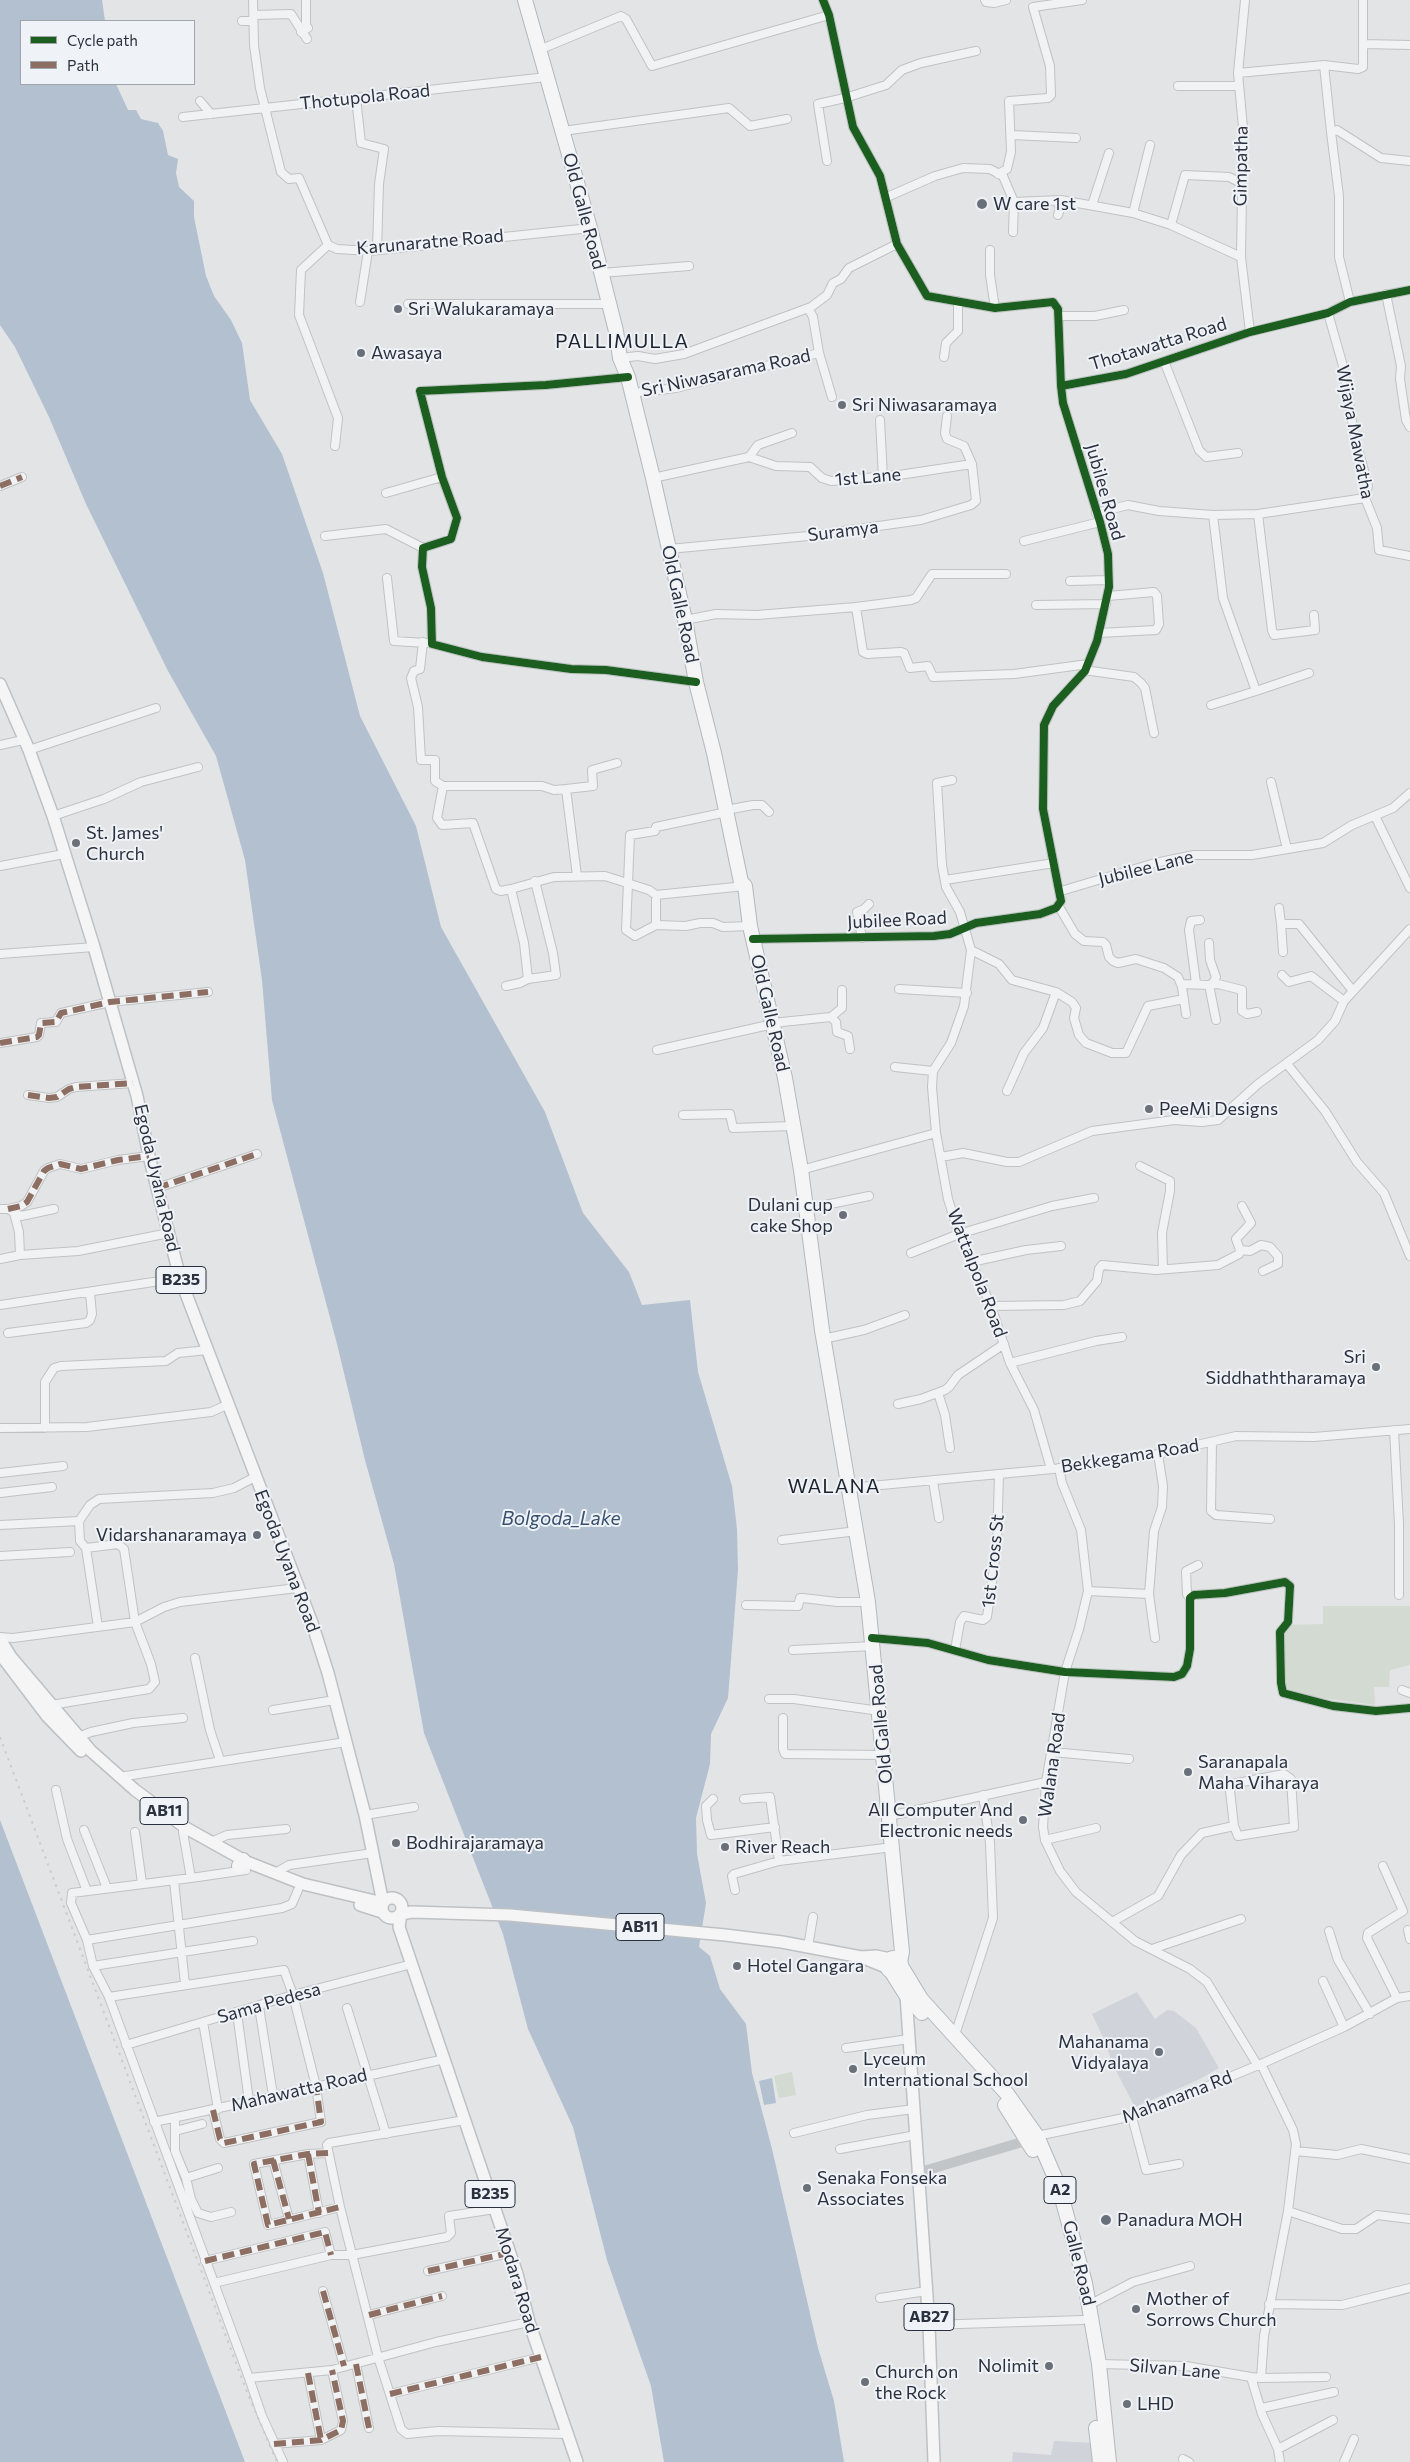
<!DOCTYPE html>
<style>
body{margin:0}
#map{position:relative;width:1410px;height:2462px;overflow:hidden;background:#e2e4e6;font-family:Commissioner,sans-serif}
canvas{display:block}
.legend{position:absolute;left:20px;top:20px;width:175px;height:65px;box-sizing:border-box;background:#eff2f6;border:1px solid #a0a5ac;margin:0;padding:6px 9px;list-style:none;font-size:15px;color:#2a313e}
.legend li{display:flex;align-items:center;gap:10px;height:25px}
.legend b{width:25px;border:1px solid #a0a5ac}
</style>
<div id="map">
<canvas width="1410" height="2462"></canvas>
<ul class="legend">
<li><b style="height:6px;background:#1b5e20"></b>Cycle path</li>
<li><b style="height:6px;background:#8d6e63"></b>Path</li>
</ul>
</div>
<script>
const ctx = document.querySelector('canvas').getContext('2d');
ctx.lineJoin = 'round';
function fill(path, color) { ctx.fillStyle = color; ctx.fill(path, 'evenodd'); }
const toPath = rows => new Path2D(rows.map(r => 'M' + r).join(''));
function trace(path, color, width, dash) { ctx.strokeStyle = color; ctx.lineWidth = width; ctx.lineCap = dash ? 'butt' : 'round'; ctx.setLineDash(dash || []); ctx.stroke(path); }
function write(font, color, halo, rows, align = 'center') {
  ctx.font = font + ' Commissioner,sans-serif'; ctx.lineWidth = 4; ctx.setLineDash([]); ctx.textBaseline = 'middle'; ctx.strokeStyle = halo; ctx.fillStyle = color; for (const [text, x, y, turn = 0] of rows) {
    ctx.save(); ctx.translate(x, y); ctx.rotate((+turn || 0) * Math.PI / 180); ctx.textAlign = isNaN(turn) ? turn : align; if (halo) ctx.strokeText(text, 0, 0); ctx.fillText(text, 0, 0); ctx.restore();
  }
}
const built = toPath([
 [1137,1992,1155,2019,1167,2010,1174,2011,1196,2028,1219,2068,1196,2081,1135,2107,1113,2065,1104,2039,1092,2014],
 [1054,2441,1093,2443,1095,2462,998,2462,1012,2462,1013,2452,1051,2455]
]);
const green = toPath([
 [1323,1606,1410,1606,1410,1665,1390,1670,1389,1687,1374,1687,1375,1705,1290,1694,1285,1690,1283,1680,1284,1625,1323,1624],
 [792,2072,796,2095,779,2098,774,2076]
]);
const water = toPath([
 [0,0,102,0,105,21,21,21,21,84,116,84,128,110,136,110,141,119,158,123,163,131,168,155,178,159,176,173,179,187,194,201,194,217,206,276,214,296,231,320,242,343,250,400,282,454,323,573,360,716,416,826,441,927,545,1112,583,1213,629,1272,642,1305,690,1300,698,1372,732,1486,737,1529,738,1570,728,1698,711,1734,710,1764,696,1818,697,1854,706,1903,699,1947,710,1956,720,1989,746,2024,752,2073,772,2149,818,2348,834,2401,844,2462,664,2462,651,2386,607,2260,573,2127,528,2029,503,1934,424,1733,394,1564,365,1460,337,1344,272,1100,262,980,245,860,216,756,168,671,86,504,49,417,15,347,0,325],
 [0,1820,245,2462,0,2462],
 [772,2078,776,2103,764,2105,759,2081]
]);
const street = toPath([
 [253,0,254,45,260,88,281,172,289,179,299,178,328,245,337,249,370,251,590,228],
 [823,0,829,15,853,127,880,176,897,244,927,296,995,308,1053,302,1058,309,1061,386,1126,374,1250,332,1328,313,1350,302,1410,290],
 [985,0,986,2,994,3,1006,0],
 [1245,0,1238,73,1243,128,1241,257,1250,332],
 [254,15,291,14,307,39],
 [242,21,253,21],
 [301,32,308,28,306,26,306,0],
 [1364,44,1410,45],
 [539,50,621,16,626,19,652,66,829,15],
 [1324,65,1331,132],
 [1238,73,1324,65,1358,69,1363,67,1363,1],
 [1178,86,1238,86],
 [356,98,361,143,384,149,379,184,377,250],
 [200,101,211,114],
 [183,117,547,77],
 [563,131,729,108,750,126,787,119],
 [1012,135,1076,138],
 [827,161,818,104,845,98,886,85,902,70,921,63,976,51],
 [998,174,1007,169,1011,152,1009,101,1048,98,1051,95,1050,66,1033,7,1082,0],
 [887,197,935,176,963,168,990,169,1003,176,1014,202,1061,200,1133,213,1171,225,1241,257],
 [1057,200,1060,209,1058,215],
 [1092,205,1109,153],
 [1133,213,1150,145],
 [1171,225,1185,175,1229,177,1241,183],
 [1013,232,1014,202],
 [328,245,301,270,299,315,338,418,335,446],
 [990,250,990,275,995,308],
 [601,273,689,266],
 [1386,294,1401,366,1400,379,1406,420,1410,427],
 [360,302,368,251],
 [1350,302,1339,257,1339,196,1331,132,1337,130,1381,158,1410,161],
 [408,304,609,304],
 [808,308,813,317,819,353,832,397],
 [1328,313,1343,366,1354,433,1368,486,1365,498,1377,528,1379,550,1410,556],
 [1058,316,1095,316,1124,310],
 [944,357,946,343,958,331,958,301],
 [620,358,638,356,655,359,684,354,811,307,827,295,833,283,841,279,849,268,897,244],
 [1164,361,1199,450,1206,457,1238,453],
 [628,377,546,385,420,391,442,477,457,518,451,539,423,548,422,567,431,608,432,644,482,657,571,669,606,670,696,682],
 [632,393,676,388,819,353],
 [880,420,883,477],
 [749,457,758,445,792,433],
 [653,478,749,457,776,466,810,467,822,478,831,481,899,475,972,464],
 [0,486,22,477],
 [386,493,442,477],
 [1096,513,1128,505,1159,511,1213,515,1258,514,1272,630,1274,635,1315,630,1314,615],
 [1258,514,1365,498],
 [325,536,386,529,423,548],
 [1024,541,1100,522],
 [669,549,808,536,921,520,971,505,976,501,972,464,964,446,947,439,945,433,947,416],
 [387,578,394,641,426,643],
 [1070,581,1109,580],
 [1036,605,1106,604],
 [856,607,911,600,916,598,932,574,1006,574],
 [685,620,716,614,757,615,856,607,863,652,867,654,901,652,904,653,910,668,928,666,933,677,1014,674,1088,664],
 [1099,633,1156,630,1159,624,1157,596,1154,592,1108,596],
 [423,642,420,669,414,671,411,678,418,707,421,760,435,760,435,781,443,786,437,818,442,825,473,823,496,889,501,891,511,889,554,877,605,876,649,890,656,895,745,886],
 [1084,670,1134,677,1141,683,1145,688,1154,733],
 [1256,691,1309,673],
 [1211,705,1256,691,1223,598,1213,515],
 [0,745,23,740],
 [29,750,156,708],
 [952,780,937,783,942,865,946,887,960,912,971,950,964,1006,951,1043,933,1071,932,1087,936,1133,948,1199,959,1234,991,1306,1010,1363,1034,1410,1051,1469],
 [1271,782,1287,849],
 [443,786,542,786,554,790,566,789,577,876],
 [566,789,593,786,592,770,617,763],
 [726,810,753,805,762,805,769,812],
 [53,816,104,799,141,782,198,767],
 [1375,816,1410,888],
 [0,866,64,854],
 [945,880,1054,863],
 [511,889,524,943,528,979],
 [1061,891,1155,863,1194,855,1252,855,1323,843,1352,825,1393,808,1410,793],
 [656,895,656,925,686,926,700,923,713,923,723,927,750,926],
 [1058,905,1075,934,1084,941,1103,942,1106,945,1109,957,1113,961,1118,963,1136,959,1164,968,1178,977,1182,987,1186,1014],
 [1279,908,1281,924,1299,924,1353,991],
 [1281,924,1283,952],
 [656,925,635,936,626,930,630,835,655,831,656,827,727,812],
 [862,938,857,912,864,909,869,904],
 [753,939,934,936,950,934,976,923,1040,914,1056,908,1061,901,1043,809,1044,725,1053,706,1085,671,1097,641,1109,587,1108,554,1100,522,1063,403,1061,386],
 [971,950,999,964,1012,980,1056,992,1072,1002,1076,1008,1074,1018,1079,1035,1086,1043,1112,1053,1126,1053,1148,1006,1184,999],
 [0,954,94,947],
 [1282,975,1289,982,1311,976,1344,1001],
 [1196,983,1189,930,1191,921,1200,920],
 [1181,984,1209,985,1216,1020],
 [1209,985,1218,984,1242,990,1242,1011,1247,1014,1257,1012],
 [1209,985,1213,983,1216,977,1210,960,1209,943],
 [506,986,520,983,528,979,556,975,553,953,535,881],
 [899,989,967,993],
 [831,1017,836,1022,837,1032,848,1036,850,1049],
 [0,1043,37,1037,39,1035,41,1023,56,1022,61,1013,110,1002,208,992],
 [657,1050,782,1022,831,1017,842,1008,842,990],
 [1287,1064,1325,1111,1357,1162,1384,1193,1410,1256],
 [895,1067,933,1071],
 [1007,1091,1024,1053,1043,1028,1056,992],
 [28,1095,49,1098,57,1097,69,1089,76,1087,133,1083],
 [683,1115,730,1114,733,1128,793,1126],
 [941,1157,963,1153,1007,1162,1019,1162,1092,1131,1174,1120,1202,1122,1218,1120,1258,1084,1318,1040,1335,1021,1344,1001,1410,929],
 [1140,1166,1170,1181,1170,1191,1162,1233,1163,1269],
 [801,1170,936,1133],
 [157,1188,257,1154],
 [0,1209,8,1209,21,1216,54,1209],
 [8,1209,21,1206,27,1202,44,1171,48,1168,60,1164,81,1169,118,1160,149,1156],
 [806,1209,869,1196],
 [1240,1250,1250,1251,1261,1245,1270,1247,1278,1256,1278,1264,1263,1271],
 [911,1253,959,1234,1052,1206,1094,1198],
 [20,1255,78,1251,169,1233],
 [0,1259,20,1255,19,1232,14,1213],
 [971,1262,1026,1250,1061,1246],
 [0,1305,180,1278],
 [991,1306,1064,1305,1080,1301,1097,1281,1099,1269,1102,1265,1156,1270,1218,1265,1239,1254,1240,1250,1236,1239,1251,1223,1242,1206],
 [8,1333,86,1323,90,1320,92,1314,90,1293],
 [823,1339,864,1330,905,1315],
 [1010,1363,1096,1341,1122,1337],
 [938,1393,945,1415,950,1448],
 [898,1404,921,1399,945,1390,949,1387,958,1375,1004,1344],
 [0,1428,87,1427,211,1412,229,1404],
 [45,1428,45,1382,54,1368,61,1366,166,1361,178,1353,208,1350],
 [1394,1430,1399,1524,1399,1595],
 [1212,1442,1211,1511,1216,1515,1270,1519],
 [1059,1468,1062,1483,1081,1530,1088,1591,1079,1629,1065,1672,1046,1782,1043,1827,1045,1840,1060,1871,1076,1892,1135,1941,1190,1969,1207,1982,1258,2066],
 [0,1473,63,1466],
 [933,1481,939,1518],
 [849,1488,1085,1466,1158,1454,1236,1436,1314,1437,1410,1429],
 [0,1493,52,1487],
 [79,1521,90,1505,99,1499,213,1493,234,1488,255,1477],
 [79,1521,80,1541,86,1548,98,1627],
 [0,1525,79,1521],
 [782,1540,857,1531],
 [0,1556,70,1552],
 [1088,1591,1149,1594,1154,1531,1162,1507,1163,1486,1158,1454],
 [1149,1594,1155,1638],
 [1190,1598,1187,1594,1186,1571,1198,1565],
 [746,1605,798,1606,800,1598,803,1598,837,1602,868,1602],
 [0,1637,13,1638,135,1622,164,1607,180,1602,297,1588],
 [872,1638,928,1643,988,1660,1065,1672,1174,1677,1182,1674,1187,1666,1190,1649,1190,1598,1194,1595,1225,1593,1285,1582,1290,1586,1288,1622,1280,1632,1281,1683,1283,1693,1333,1706,1376,1711,1410,1708],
 [793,1650,873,1646],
 [955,1650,960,1622,964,1616,983,1620,987,1617,997,1545,999,1474],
 [195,1658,210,1730,220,1760],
 [1402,1690,1410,1693],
 [769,1699,794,1699,880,1711],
 [51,1705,149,1689,155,1682,151,1664,135,1622,124,1549,118,1544,86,1548],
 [273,1710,335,1700],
 [783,1718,783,1749,785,1754,884,1755],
 [78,1737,91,1732,133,1723,183,1718],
 [1052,1752,1129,1759],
 [119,1777,346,1742],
 [56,1790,67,1839,87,1891],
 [713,1799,706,1806,707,1820,711,1835,775,1827],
 [744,1799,770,1797,779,1861],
 [365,1815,414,1807],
 [889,1816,1046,1782],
 [84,1830,107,1888],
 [135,1832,142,1883],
 [183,1832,191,1878,72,1893,71,1903,87,1940,93,1966,109,1997,249,2378],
 [1045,1840,1096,1828],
 [211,1842,227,1835,286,1829],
 [1383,1866,1403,1911,1368,1933,1367,1938,1397,1998],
 [275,1873,289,1865,373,1853],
 [191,1878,246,1870],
 [174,1881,185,1984],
 [735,1890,732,1876,734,1874,779,1861,893,1847],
 [1112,1922,1158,1896,1181,1855,1202,1833,1234,1826,1238,1836,1294,1827,1291,1779,1284,1774,1232,1784,1230,1791,1234,1826],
 [1408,1930,1410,1939],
 [1329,1931,1338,1960,1370,2014],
 [87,1940,282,1908,292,1904,298,1890],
 [808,1947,813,1917],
 [1152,1949,1241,1919],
 [93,1966,253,1941],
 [1323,1981,1344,2027],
 [109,1997,284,1970,293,1995,316,2086,321,2122,224,2143,220,2139,213,2110],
 [259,2007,273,2095],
 [347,2008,386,2134],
 [237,2013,249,2101],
 [203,2022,218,2109],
 [955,2035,993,1918,990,1843,983,1795],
 [126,2045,293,1995,412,1964],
 [846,2048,909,2039],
 [1261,2064,1293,2130,1296,2144,1288,2211,1264,2336,1261,2378,1251,2377,1262,2414,1278,2449,1280,2462],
 [1132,2117,1146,2170,1179,2164],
 [175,2118,175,2151,186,2178,218,2168],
 [465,2120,329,2143,327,2145,340,2207,378,2357,401,2429,407,2434,438,2431,568,2434],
 [154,2122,445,2059],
 [175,2131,202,2124],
 [794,2133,867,2115,914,2109],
 [1037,2136,1138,2115,1261,2064,1344,2027,1397,1998,1410,1996],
 [840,2149,916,2135],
 [1295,2151,1337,2155,1361,2149,1410,2159],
 [328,2153,308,2154,254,2164,268,2225,340,2207],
 [308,2154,319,2213],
 [273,2160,289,2219],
 [186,2178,191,2199,198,2213,211,2217,231,2212],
 [1288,2211,1342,2229,1356,2229,1377,2215,1410,2219],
 [205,2261,325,2232,331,2255],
 [428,2271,509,2253],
 [214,2283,331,2255,352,2255,447,2237,451,2233,449,2216,495,2209],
 [323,2291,344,2366],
 [880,2298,927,2291],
 [1269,2304,1342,2305,1410,2288],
 [1089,2305,1133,2282,1190,2266],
 [369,2315,442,2296],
 [929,2325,1083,2320],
 [356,2364,369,2428],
 [1099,2364,1186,2366,1251,2377],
 [308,2373,321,2440],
 [1261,2378,1326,2377],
 [390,2394,541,2357],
 [1262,2408,1334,2392],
 [274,2444,321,2440,341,2430,343,2421,332,2370],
 [1278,2449,1333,2420],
 [1183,2459,1189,2462],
 [283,2462,262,2416,249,2378,332,2370,436,2342,529,2322],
 [1344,2462,1354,2439]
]);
const secondary = toPath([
 [917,2173,1029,2140]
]);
const primary = toPath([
 [0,684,29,750,53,816,94,947,137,1096,149,1156,180,1278,312,1623,328,1673,365,1815,383,1903,303,1884,247,1862,186,1828,135,1790,91,1751,11,1657,0,1639],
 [0,1654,47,1716,81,1751],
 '382 1908a10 10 0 1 1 20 0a10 10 0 1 1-20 0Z',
 [360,1905,382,1912],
 [861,1957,888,1968],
 [906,1995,929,2325,934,2462],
 [577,2462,529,2322,517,2274,399,1927,401,1914,412,1912,510,1915,725,1935,782,1942,861,1957,876,1956,890,1959]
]);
const highway = toPath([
 [525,0,590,228,616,331,620,358,628,377,653,478,685,620,696,682,714,753,741,882,745,886,750,926,785,1078,801,1170,822,1330,868,1602,902,1952,900,1962],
 [239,1866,243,1860],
 '887 1965a7 7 0 1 1 14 0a7 7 0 1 1-14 0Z',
 [901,1966,921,1999,1008,2095,1037,2136,1059,2187,1085,2283,1099,2364,1109,2462],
 [891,1971,906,1995,922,2013],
 [1005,2105,1033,2150],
 [1096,2428,1100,2462]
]);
const rail = toPath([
 [0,1737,247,2392,277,2462]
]);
const quiet = toPath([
 [0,486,22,477],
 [0,1043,37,1037,39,1035,41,1023,56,1022,61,1013,110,1002,208,992],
 [28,1095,49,1098,57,1097,69,1089,76,1087,133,1083],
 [157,1188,257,1154],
 [8,1209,21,1206,27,1202,44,1171,48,1168,60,1164,81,1169,118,1160,149,1156],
 [213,2110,220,2139,224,2143,321,2122,316,2086],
 [328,2153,308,2154,254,2164,268,2225,340,2207],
 [308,2154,319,2213],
 [273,2160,289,2219],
 [205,2261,325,2232,331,2255],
 [428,2271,509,2253],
 [323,2291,344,2366],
 [369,2315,442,2296],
 [356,2364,369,2428],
 [308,2373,321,2440],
 [390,2394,541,2357],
 [274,2444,321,2440,341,2430,343,2421,332,2370]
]);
const cycleway = toPath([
 [823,0,829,15,853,127,880,176,897,244,927,296,995,308,1053,302,1058,309,1061,386,1126,374,1250,332,1328,313,1350,302,1410,290],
 [628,377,546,385,420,391,442,477,457,518,451,539,423,548,422,567,431,608,432,644,482,657,571,669,606,670,696,682],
 [753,939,934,936,950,934,976,923,1040,914,1056,908,1061,901,1043,809,1044,725,1053,706,1085,671,1097,641,1109,587,1108,554,1100,522,1063,403,1061,386],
 [872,1638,928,1643,988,1660,1065,1672,1174,1677,1182,1674,1187,1666,1190,1649,1190,1598,1194,1595,1225,1593,1285,1582,1290,1586,1288,1622,1280,1632,1281,1683,1283,1693,1333,1706,1376,1711,1410,1708]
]);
const markers = [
 [982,204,6,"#6a7079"],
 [398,309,5,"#6a7079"],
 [361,353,5,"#6a7079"],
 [842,405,5,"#6a7079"],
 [76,843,5,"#6a7079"],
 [1149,1109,5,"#6a7079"],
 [843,1215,5,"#6a7079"],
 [1376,1367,5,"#6a7079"],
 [257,1535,5,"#6a7079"],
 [1188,1772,5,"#6a7079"],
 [1023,1820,5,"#6a7079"],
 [396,1843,5,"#6a7079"],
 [725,1847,5,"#6a7079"],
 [737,1966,5,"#6a7079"],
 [1159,2052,5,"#6a7079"],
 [853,2069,5,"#6a7079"],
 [807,2188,5,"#6a7079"],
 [1106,2220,6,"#6a7079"],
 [1136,2309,5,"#6a7079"],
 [1049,2366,5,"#6a7079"],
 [865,2382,5,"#6a7079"],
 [1127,2404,5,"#6a7079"]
];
const shields = [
 [181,1280,50],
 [164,1811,48],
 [640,1927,48],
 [1060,2190,32],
 [490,2194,50],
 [929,2317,50]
];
const shieldNames = [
 ["B235",181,1280],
 ["AB11",164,1811],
 ["AB11",640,1927],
 ["A2",1060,2190],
 ["B235",490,2194],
 ["AB27",929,2317]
];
const streetNames = [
 ["Thotupola Road",365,97,-6],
 ["Gimpatha",1241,166,-89],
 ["Old Galle Road",584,211,75],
 ["Karunaratne Road",430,242,-5],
 ["Thotawatta Road",1158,344,-17],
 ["Sri Niwasarama Road",726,373,-12],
 ["Wijaya Mawatha",1355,432,79],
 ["1st Lane",868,477,-5],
 ["Jubilee Road",1105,492,74],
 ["Suramya",843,531,-7],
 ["Old Galle Road",680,604,78],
 ["Jubilee Lane",1146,868,-14],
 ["Jubilee Road",897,920,-3],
 ["Old Galle Road",770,1013,77],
 ["Egoda Uyana Road",157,1178,77],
 ["Wattalpola Road",977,1273,69],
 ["Bekkegama Road",1130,1456,-9],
 ["Egoda Uyana Road",287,1561,69],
 ["1st Cross St",993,1561,-84],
 ["Old Galle Road",881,1724,-95],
 ["Walana Road",1052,1765,-82],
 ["Sama Pedesa",269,2003,-16],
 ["Mahawatta Road",299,2090,-13],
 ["Mahanama Rd",1177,2097,-21],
 ["Galle Road",1079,2263,76],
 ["Modara Road",517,2280,73],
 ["Silvan Lane",1175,2369,5]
];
const poiNames = [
 ["W care 1st",993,204],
 ["Sri Walukaramaya",408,309],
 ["Awasaya",371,353],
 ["Sri Niwasaramaya",852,405],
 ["St. James'",86,833],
 ["Church",86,854],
 ["PeeMi Designs",1159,1109],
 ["Dulani cup",833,1205,"right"],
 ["cake Shop",833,1226,"right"],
 ["Sri",1366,1357,"right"],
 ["Siddhaththaramaya",1366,1378,"right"],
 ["Vidarshanaramaya",247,1535,"right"],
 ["Saranapala",1198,1762],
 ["Maha Viharaya",1198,1783],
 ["All Computer And",1013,1810,"right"],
 ["Electronic needs",1013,1831,"right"],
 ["Bodhirajaramaya",406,1843],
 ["River Reach",735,1847],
 ["Hotel Gangara",747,1966],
 ["Mahanama",1149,2042,"right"],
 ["Vidyalaya",1149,2063,"right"],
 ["Lyceum",863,2059],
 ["International School",863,2080],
 ["Senaka Fonseka",817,2178],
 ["Associates",817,2199],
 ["Panadura MOH",1117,2220],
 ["Mother of",1146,2299],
 ["Sorrows Church",1146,2320],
 ["Nolimit",1039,2366,"right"],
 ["Church on",875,2372],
 ["the Rock",875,2393],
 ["LHD",1137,2404]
];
const waterNames = [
 ["Bolgoda_Lake",561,1519]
];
const quarterNames = [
 ["PALLIMULLA",622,341],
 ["WALANA",834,1486]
];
fill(built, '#d0d3d9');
fill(green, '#d3dad2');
fill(water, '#b2c0d0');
trace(street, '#c0c2c4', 10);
trace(primary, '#bec1c4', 14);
trace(highway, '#b4b7bb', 16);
trace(street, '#f1f2f3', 8);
trace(secondary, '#c2c5c8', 10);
trace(primary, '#f5f5f6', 11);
trace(highway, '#f5f5f6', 14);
trace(rail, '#caccce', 2, [2.5, 5]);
trace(quiet, '#8d6e63', 6, [12, 6]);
trace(cycleway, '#1b5e20', 8);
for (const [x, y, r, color] of markers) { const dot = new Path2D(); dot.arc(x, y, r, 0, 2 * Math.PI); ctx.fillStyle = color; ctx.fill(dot); trace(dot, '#eff2f6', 2); }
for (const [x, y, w] of shields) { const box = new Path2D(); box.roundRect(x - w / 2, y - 13.5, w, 27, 4); ctx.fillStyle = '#eff2f6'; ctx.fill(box); trace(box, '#2a313e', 1); }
write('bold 16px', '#2a313e', null, shieldNames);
write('18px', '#2a313e', '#eff2f6', streetNames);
write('18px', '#2a313e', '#eff2f6', poiNames, 'left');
write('italic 19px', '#365070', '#eff2f6', waterNames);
ctx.letterSpacing = '1px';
write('20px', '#1c232f', '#eff2f6', quarterNames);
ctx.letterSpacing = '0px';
</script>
